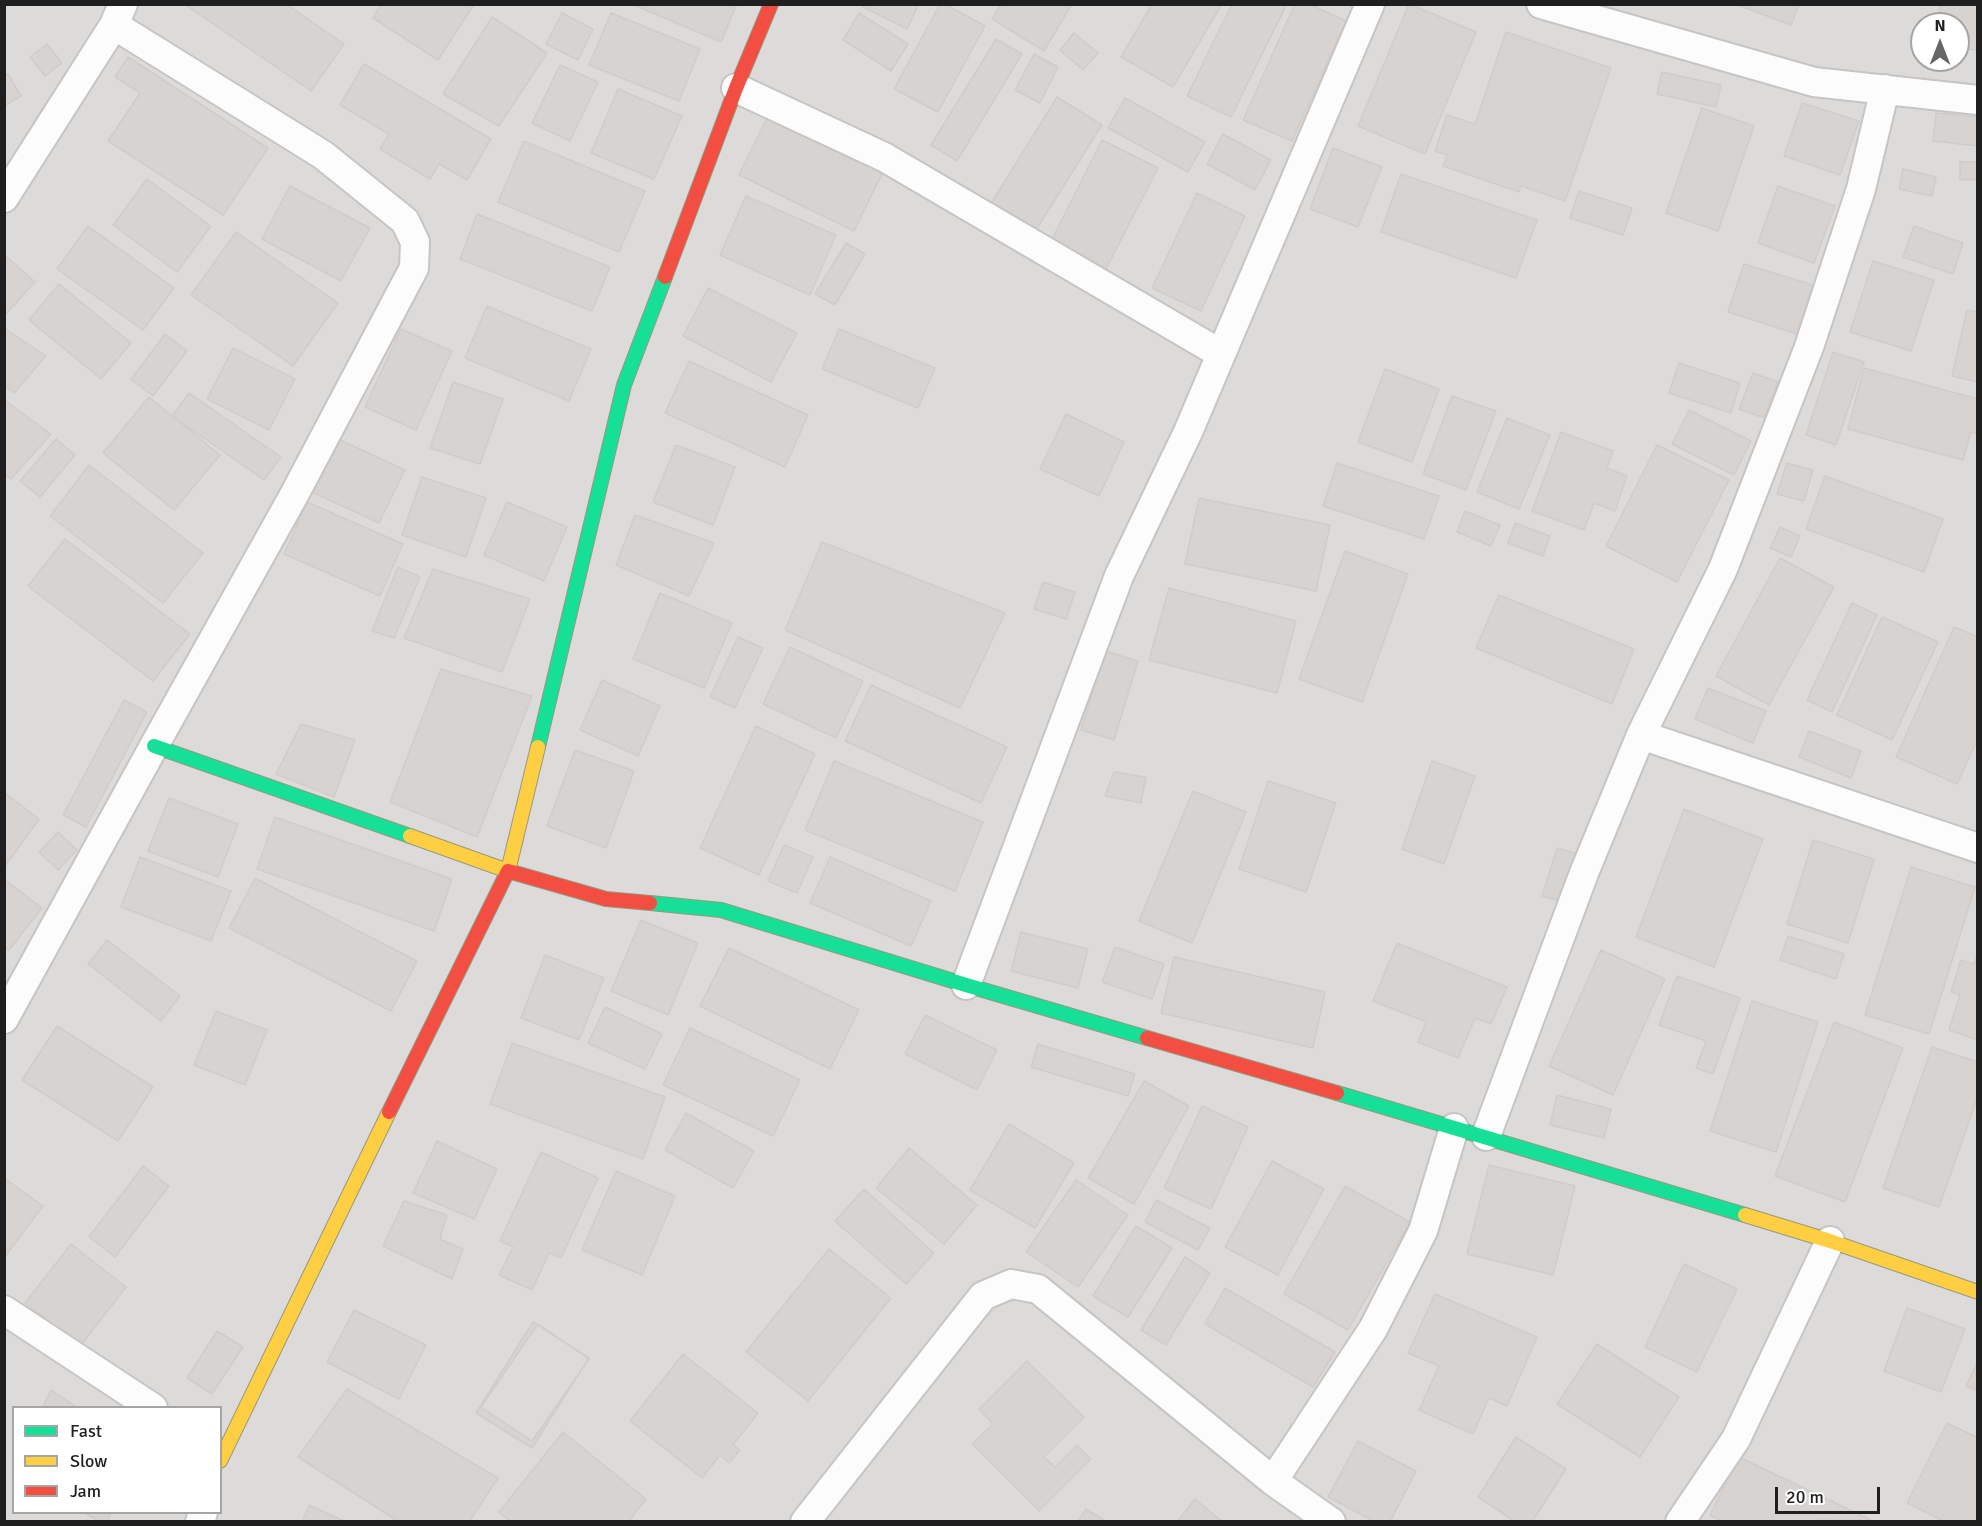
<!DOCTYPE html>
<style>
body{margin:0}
#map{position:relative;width:1982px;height:1526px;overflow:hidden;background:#eeebe8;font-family:Signika,sans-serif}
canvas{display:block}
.frame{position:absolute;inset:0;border:6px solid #1f1f1f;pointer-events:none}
.legend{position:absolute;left:12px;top:1406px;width:210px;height:108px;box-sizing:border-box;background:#fff;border:2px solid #a5a5a5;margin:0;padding:8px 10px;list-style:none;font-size:18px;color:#1f1f1f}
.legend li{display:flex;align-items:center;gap:12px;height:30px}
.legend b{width:30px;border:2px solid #a5a5a5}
.north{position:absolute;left:1910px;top:12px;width:60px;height:60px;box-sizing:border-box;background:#fff;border:2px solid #a5a5a5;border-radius:50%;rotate:0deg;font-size:16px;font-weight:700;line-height:24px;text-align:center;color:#1f1f1f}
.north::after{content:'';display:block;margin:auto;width:21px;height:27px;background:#676665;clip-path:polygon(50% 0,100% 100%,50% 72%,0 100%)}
.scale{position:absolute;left:1775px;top:1487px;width:105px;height:27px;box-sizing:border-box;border:3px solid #1f1f1f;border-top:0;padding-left:8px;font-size:18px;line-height:21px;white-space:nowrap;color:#1f1f1f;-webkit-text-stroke:4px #fff;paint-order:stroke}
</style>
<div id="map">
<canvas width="1982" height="1526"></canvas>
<div class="frame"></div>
<ul class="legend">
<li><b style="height:8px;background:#16e098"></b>Fast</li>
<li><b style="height:8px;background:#ffcf43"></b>Slow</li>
<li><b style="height:8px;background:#f24e42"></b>Jam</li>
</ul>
<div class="north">N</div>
<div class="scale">20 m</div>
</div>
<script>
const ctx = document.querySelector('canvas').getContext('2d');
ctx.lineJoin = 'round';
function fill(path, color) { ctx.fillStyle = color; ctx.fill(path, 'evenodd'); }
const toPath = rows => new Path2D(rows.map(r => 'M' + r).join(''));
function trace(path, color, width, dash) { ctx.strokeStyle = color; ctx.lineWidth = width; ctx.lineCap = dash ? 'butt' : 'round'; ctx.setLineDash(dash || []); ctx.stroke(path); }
const residential = toPath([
 [5,5,1977,5,1977,1521,5,1521],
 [1922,24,1958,24,1958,60,1922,60],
 [14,1408,220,1408,220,1512,14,1512]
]);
const building = toPath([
 [188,4,286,4,344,44,311,91,187,6,188,4],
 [381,4,470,4,473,6,438,60,373,18,381,4],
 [637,4,737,4,721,42,636,6,637,4],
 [864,4,919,4,907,29,863,7,864,4],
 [940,4,945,4,985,26,938,112,894,89,940,4],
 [1001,4,1072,4,1044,51,992,19,1001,4],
 [1152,4,1222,4,1173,87,1121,57,1152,4],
 [1232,4,1287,4,1231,117,1187,96,1232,4],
 [1295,4,1309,4,1346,21,1292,141,1243,120,1295,4],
 [1409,4,1476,32,1425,154,1358,126,1409,4],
 [1735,4,1799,4,1791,25,1735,4],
 [1940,4,1978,4,1978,50,1958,49,1958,24,1938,24,1940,4],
 [562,13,593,29,578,60,546,44,562,13],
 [611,13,700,49,679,101,589,65,611,13],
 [859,13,908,44,891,71,843,40,859,13],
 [492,17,547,53,499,126,443,94,492,17],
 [1506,32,1611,68,1565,201,1521,186,1519,192,1443,166,1447,155,1435,151,1447,115,1475,124,1506,32],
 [1074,33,1098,53,1083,70,1060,50,1074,33],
 [996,39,1022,54,957,161,931,145,996,39],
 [47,44,62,63,45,76,30,57,47,44],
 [1034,54,1058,67,1040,103,1015,90,1034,54],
 [128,57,268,148,223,215,108,141,140,93,115,77,128,57],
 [364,64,491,139,467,180,439,164,430,179,380,149,389,134,340,105,364,64],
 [560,65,598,82,570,141,532,123,560,65],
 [1662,72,1721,85,1716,107,1657,94,1662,72],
 [8,74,21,96,4,106,4,76,8,74],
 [618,89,682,116,654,179,591,153,618,89],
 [1057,97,1102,125,1034,233,990,205,1057,97],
 [1125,98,1205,142,1188,172,1108,128,1125,98],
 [1802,103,1859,121,1840,175,1784,156,1802,103],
 [1702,108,1754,126,1718,231,1666,213,1702,108],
 [1936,113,1978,117,1978,146,1933,141,1936,113],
 [769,114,884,170,854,231,739,175,769,114],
 [1223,134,1271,160,1255,190,1207,164,1223,134],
 [1102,140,1158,168,1106,269,1051,241,1102,140],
 [524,141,645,191,619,252,498,202,524,141],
 [1333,148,1382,167,1358,227,1310,209,1333,148],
 [1960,162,1978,162,1978,180,1960,180,1960,162],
 [1903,169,1936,177,1932,196,1899,189,1903,169],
 [1401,174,1537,220,1516,278,1381,232,1401,174],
 [147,179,211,226,177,272,113,225,147,179],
 [290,186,370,228,341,281,262,239,290,186],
 [1778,186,1835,206,1814,263,1758,243,1778,186],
 [1579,191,1632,208,1623,235,1570,218,1579,191],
 [1197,193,1245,216,1201,311,1152,288,1197,193],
 [746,196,836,235,810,295,720,255,746,196],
 [477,214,610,267,592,311,460,259,477,214],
 [88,226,174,288,143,330,57,269,88,226],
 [1914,226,1963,243,1953,274,1903,257,1914,226],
 [236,232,338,303,293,366,191,295,236,232],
 [846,243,865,254,835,305,815,294,846,243],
 [6,256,35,282,7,313,4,310,6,256],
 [1873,261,1934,280,1911,351,1850,332,1873,261],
 [1744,264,1813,285,1797,334,1728,312,1744,264],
 [59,284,131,343,101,379,29,320,59,284],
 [708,288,797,333,771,382,683,336,708,288],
 [487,306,591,349,569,401,465,358,487,306],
 [1967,310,1978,312,1978,382,1952,376,1967,310],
 [4,328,46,356,14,393,4,385,4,328],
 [401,329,452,351,416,430,365,407,401,329],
 [839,329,935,368,918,408,822,369,839,329],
 [165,334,187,351,153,396,131,379,165,334],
 [233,348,295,379,269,430,207,399,233,348],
 [1833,352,1864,362,1836,445,1806,435,1833,352],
 [689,361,808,415,785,467,665,413,689,361],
 [1679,363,1740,383,1731,413,1669,393,1679,363],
 [1864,368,1978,399,1978,434,1971,432,1963,460,1848,429,1864,368],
 [1385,369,1439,389,1412,462,1358,442,1385,369],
 [1753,373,1778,382,1764,418,1739,409,1753,373],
 [453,382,503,399,480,464,430,448,453,382],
 [189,393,281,457,264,480,172,416,189,393],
 [1452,396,1496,411,1466,490,1423,474,1452,396],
 [149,397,220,455,174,510,103,453,149,397],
 [4,400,51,434,11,479,4,474,4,400],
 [1689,410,1751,441,1734,475,1672,444,1689,410],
 [1066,414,1124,442,1099,496,1040,469,1066,414],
 [1507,418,1550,435,1519,509,1477,492,1507,418],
 [1561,432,1613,451,1607,468,1627,476,1615,511,1594,503,1584,530,1532,511,1561,432],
 [56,439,75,455,40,497,20,481,56,439],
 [338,439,405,470,379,523,312,492,338,439],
 [676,445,735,467,713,525,653,502,676,445],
 [1657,445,1729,480,1677,582,1606,546,1657,445],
 [1337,463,1439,496,1424,539,1323,506,1337,463],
 [1787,463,1813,470,1804,501,1777,494,1787,463],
 [89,465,203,553,163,603,50,516,89,465],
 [1825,476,1943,519,1924,572,1806,529,1825,476],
 [422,477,486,498,466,557,402,535,422,477],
 [1199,498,1330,525,1316,591,1185,564,1199,498],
 [307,502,403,544,380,596,284,554,307,502],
 [507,502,567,527,544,581,484,555,507,502],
 [1465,511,1500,525,1491,546,1457,532,1465,511],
 [635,515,714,543,689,596,616,565,635,515],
 [1515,523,1550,536,1543,556,1508,543,1515,523],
 [1780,527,1800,536,1791,557,1770,548,1780,527],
 [65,539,190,634,153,681,28,586,65,539],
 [822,542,1005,613,960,708,785,630,822,542],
 [1345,551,1408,574,1362,702,1299,679,1345,551],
 [1780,558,1834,587,1769,705,1716,676,1780,558],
 [398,567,420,577,394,638,372,631,398,567],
 [433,569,530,599,502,672,404,638,433,569],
 [1043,582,1075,592,1066,619,1034,609,1043,582],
 [1169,588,1296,621,1277,693,1149,660,1169,588],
 [660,593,732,623,704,688,633,659,660,593],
 [1499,595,1634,649,1612,704,1476,648,1499,595],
 [1852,603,1877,615,1832,712,1807,700,1852,603],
 [1882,617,1938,642,1892,740,1837,715,1882,617],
 [1954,627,1978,637,1978,738,1957,784,1896,757,1954,627],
 [738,637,763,648,735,708,710,697,738,637],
 [790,647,863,681,836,738,763,704,790,647],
 [1105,651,1138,661,1114,740,1081,730,1105,651],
 [441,669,532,696,477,837,390,802,441,669],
 [602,680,660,706,638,756,580,730,602,680],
 [871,685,1007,747,981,803,845,741,871,685],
 [1708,688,1766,711,1753,743,1695,719,1708,688],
 [124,700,147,712,86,827,63,815,124,700],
 [301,724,355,740,334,797,276,774,301,724],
 [756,726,815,754,759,875,700,848,756,726],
 [1809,731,1861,751,1851,778,1799,757,1809,731],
 [575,750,634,771,606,848,547,826,575,750],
 [834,761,983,822,955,891,805,830,834,761],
 [1432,761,1475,776,1444,864,1402,849,1432,761],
 [1114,772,1146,777,1141,803,1105,796,1114,772],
 [1268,781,1336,803,1306,892,1239,869,1268,781],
 [1193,791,1246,812,1192,943,1139,921,1193,791],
 [4,792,39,819,6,865,4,864,4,792],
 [169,798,238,824,218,877,148,851,169,798],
 [1684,809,1763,839,1714,967,1636,937,1684,809],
 [275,817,452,879,434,931,257,869,275,817],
 [58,832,77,850,58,870,39,852,58,832],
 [1813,840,1874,859,1848,943,1787,924,1813,840],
 [784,845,813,857,797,893,768,881,784,845],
 [1557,848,1578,854,1563,902,1542,896,1557,848],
 [140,857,231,891,211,941,121,907,140,857],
 [830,857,931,901,911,946,810,903,830,857],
 [1911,867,1975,887,1929,1034,1865,1015,1911,867],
 [255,878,417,961,391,1011,229,928,255,878],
 [4,879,42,908,9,950,4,947,4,879],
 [641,920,698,943,668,1015,611,991,641,920],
 [1021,932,1088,949,1078,988,1011,971,1021,932],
 [1788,936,1844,954,1836,979,1780,960,1788,936],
 [107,940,180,996,161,1021,88,964,107,940],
 [1397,943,1507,987,1491,1024,1475,1018,1458,1058,1418,1042,1426,1022,1373,1001,1397,943],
 [1115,947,1164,964,1152,999,1102,982,1115,947],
 [729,948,859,1010,830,1069,700,1006,729,948],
 [1601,950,1665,979,1613,1095,1549,1066,1601,950],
 [1978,954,1978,1040,1949,1030,1960,995,1951,992,1961,960,1974,964,1978,954],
 [545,955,604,978,579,1040,521,1018,545,955],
 [1174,957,1325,992,1313,1048,1161,1013,1174,957],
 [1677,976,1740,998,1713,1074,1696,1068,1706,1041,1659,1025,1677,976],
 [1752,1001,1818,1022,1776,1152,1710,1131,1752,1001],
 [605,1007,662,1034,645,1069,588,1043,605,1007],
 [216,1011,267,1030,245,1085,194,1065,216,1011],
 [925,1015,997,1050,977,1090,905,1054,925,1015],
 [1834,1022,1903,1048,1845,1202,1775,1176,1834,1022],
 [57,1026,153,1087,118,1141,22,1080,57,1026],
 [690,1028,800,1080,773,1136,663,1085,690,1028],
 [512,1043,665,1097,643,1159,490,1104,512,1043],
 [1038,1044,1135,1074,1128,1096,1031,1067,1038,1044],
 [1932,1047,1978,1062,1978,1096,1939,1207,1883,1188,1932,1047],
 [1144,1081,1189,1106,1134,1204,1088,1178,1144,1081],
 [1557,1095,1611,1109,1604,1138,1550,1125,1557,1095],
 [1202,1106,1248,1127,1211,1209,1164,1188,1202,1106],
 [686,1113,754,1151,733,1188,665,1150,686,1113],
 [1009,1124,1074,1163,1035,1228,970,1190,1009,1124],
 [437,1141,497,1169,474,1219,413,1193,437,1141],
 [909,1148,977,1205,944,1244,876,1188,909,1148],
 [541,1152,598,1178,561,1258,549,1253,532,1290,499,1275,513,1247,500,1241,541,1152],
 [1272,1161,1324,1189,1278,1275,1225,1247,1272,1161],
 [1489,1165,1575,1186,1553,1275,1467,1254,1489,1165],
 [143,1166,169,1186,115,1257,89,1237,143,1166],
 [616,1171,675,1196,642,1275,582,1250,616,1171],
 [4,1178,43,1206,4,1258,4,1178],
 [1076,1180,1128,1215,1078,1287,1026,1252,1076,1180],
 [1345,1186,1410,1222,1348,1330,1284,1294,1345,1186],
 [864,1189,934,1253,906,1284,835,1221,864,1189],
 [1156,1200,1210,1228,1198,1250,1145,1222,1156,1200],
 [404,1201,447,1215,440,1239,463,1249,452,1279,383,1246,404,1201],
 [1136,1226,1172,1248,1128,1317,1093,1296,1136,1226],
 [71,1244,126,1287,81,1345,25,1303,71,1244],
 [829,1249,891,1298,808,1401,746,1352,829,1249],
 [1185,1257,1210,1273,1166,1345,1141,1330,1185,1257],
 [1684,1264,1737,1289,1697,1372,1645,1347,1684,1264],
 [1225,1288,1335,1352,1313,1387,1205,1324,1225,1288],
 [1435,1294,1537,1337,1507,1406,1489,1398,1473,1434,1419,1410,1439,1366,1408,1353,1435,1294],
 [1907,1308,1965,1329,1941,1392,1884,1371,1907,1308],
 [354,1310,426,1345,399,1399,327,1362,354,1310],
 [533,1322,589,1358,532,1448,476,1413,533,1322],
 [538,1324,589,1359,532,1441,481,1407,538,1324],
 [217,1331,243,1347,212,1394,187,1378,217,1331],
 [1597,1344,1679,1397,1640,1457,1557,1404,1597,1344],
 [683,1354,758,1413,733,1445,740,1450,729,1463,720,1455,702,1478,630,1421,683,1354],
 [1027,1361,1084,1417,1044,1457,1055,1467,1077,1445,1091,1459,1039,1511,972,1444,993,1424,979,1409,1027,1361],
 [1978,1361,1978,1391,1966,1386,1978,1361],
 [347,1389,498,1478,469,1522,399,1522,298,1457,347,1389],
 [51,1390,78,1408,42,1408,51,1390],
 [1947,1423,1978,1438,1978,1522,1945,1522,1907,1503,1947,1423],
 [563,1432,646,1499,628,1522,511,1522,499,1512,563,1432],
 [1516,1437,1566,1469,1532,1522,1516,1522,1478,1497,1516,1437],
 [1358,1441,1416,1471,1390,1522,1375,1522,1328,1497,1358,1441],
 [1739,1457,1871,1520,1723,1522,1710,1515,1739,1457],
 [1195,1499,1223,1522,1177,1522,1195,1499],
 [309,1505,346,1522,302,1522,309,1505],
 [1086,1509,1104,1520,1103,1522,1078,1522,1086,1509],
 [83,1512,112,1512,107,1522,101,1522,83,1512]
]);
const street = toPath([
 [1541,4,1814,82,1978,100],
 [736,88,884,157,1221,354],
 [4,198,114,25,123,4],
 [1641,735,1978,848],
 [966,985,1119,576,1188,432,1370,4],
 [4,1019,154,746,294,495,414,268,415,242,405,221,323,155,114,25],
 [1486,1136,1584,873,1641,735,1723,569,1809,347,1861,189,1885,89],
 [4,1310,153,1408],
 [1273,1481,1331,1522],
 [200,1522,203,1512],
 [805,1522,983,1296,1011,1284,1038,1289,1273,1481,1373,1329,1423,1231,1454,1128],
 [1680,1522,1736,1439,1830,1241]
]);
const fast = toPath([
 [154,746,410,836],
 [538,747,624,385,665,277],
 [650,903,721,910,966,985,1147,1038],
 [1337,1093,1745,1215]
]);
const slow = toPath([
 [410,836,508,871,538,747],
 [1745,1215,1830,1241,1978,1292],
 [220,1461,389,1112]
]);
const jam = toPath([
 [665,277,736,88,771,4],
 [1147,1038,1337,1093],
 [389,1112,508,871,606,899,650,903]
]);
fill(residential, '#dddbd9');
fill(building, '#d6d3d1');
trace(building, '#d1ccc9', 1.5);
trace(street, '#c6c5c4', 32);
trace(fast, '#99977f', 16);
trace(slow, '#99977f', 16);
trace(jam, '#99977f', 16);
trace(street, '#fcfcfc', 28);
trace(fast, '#16e098', 14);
trace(slow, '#ffcf43', 14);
trace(jam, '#f24e42', 14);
</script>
